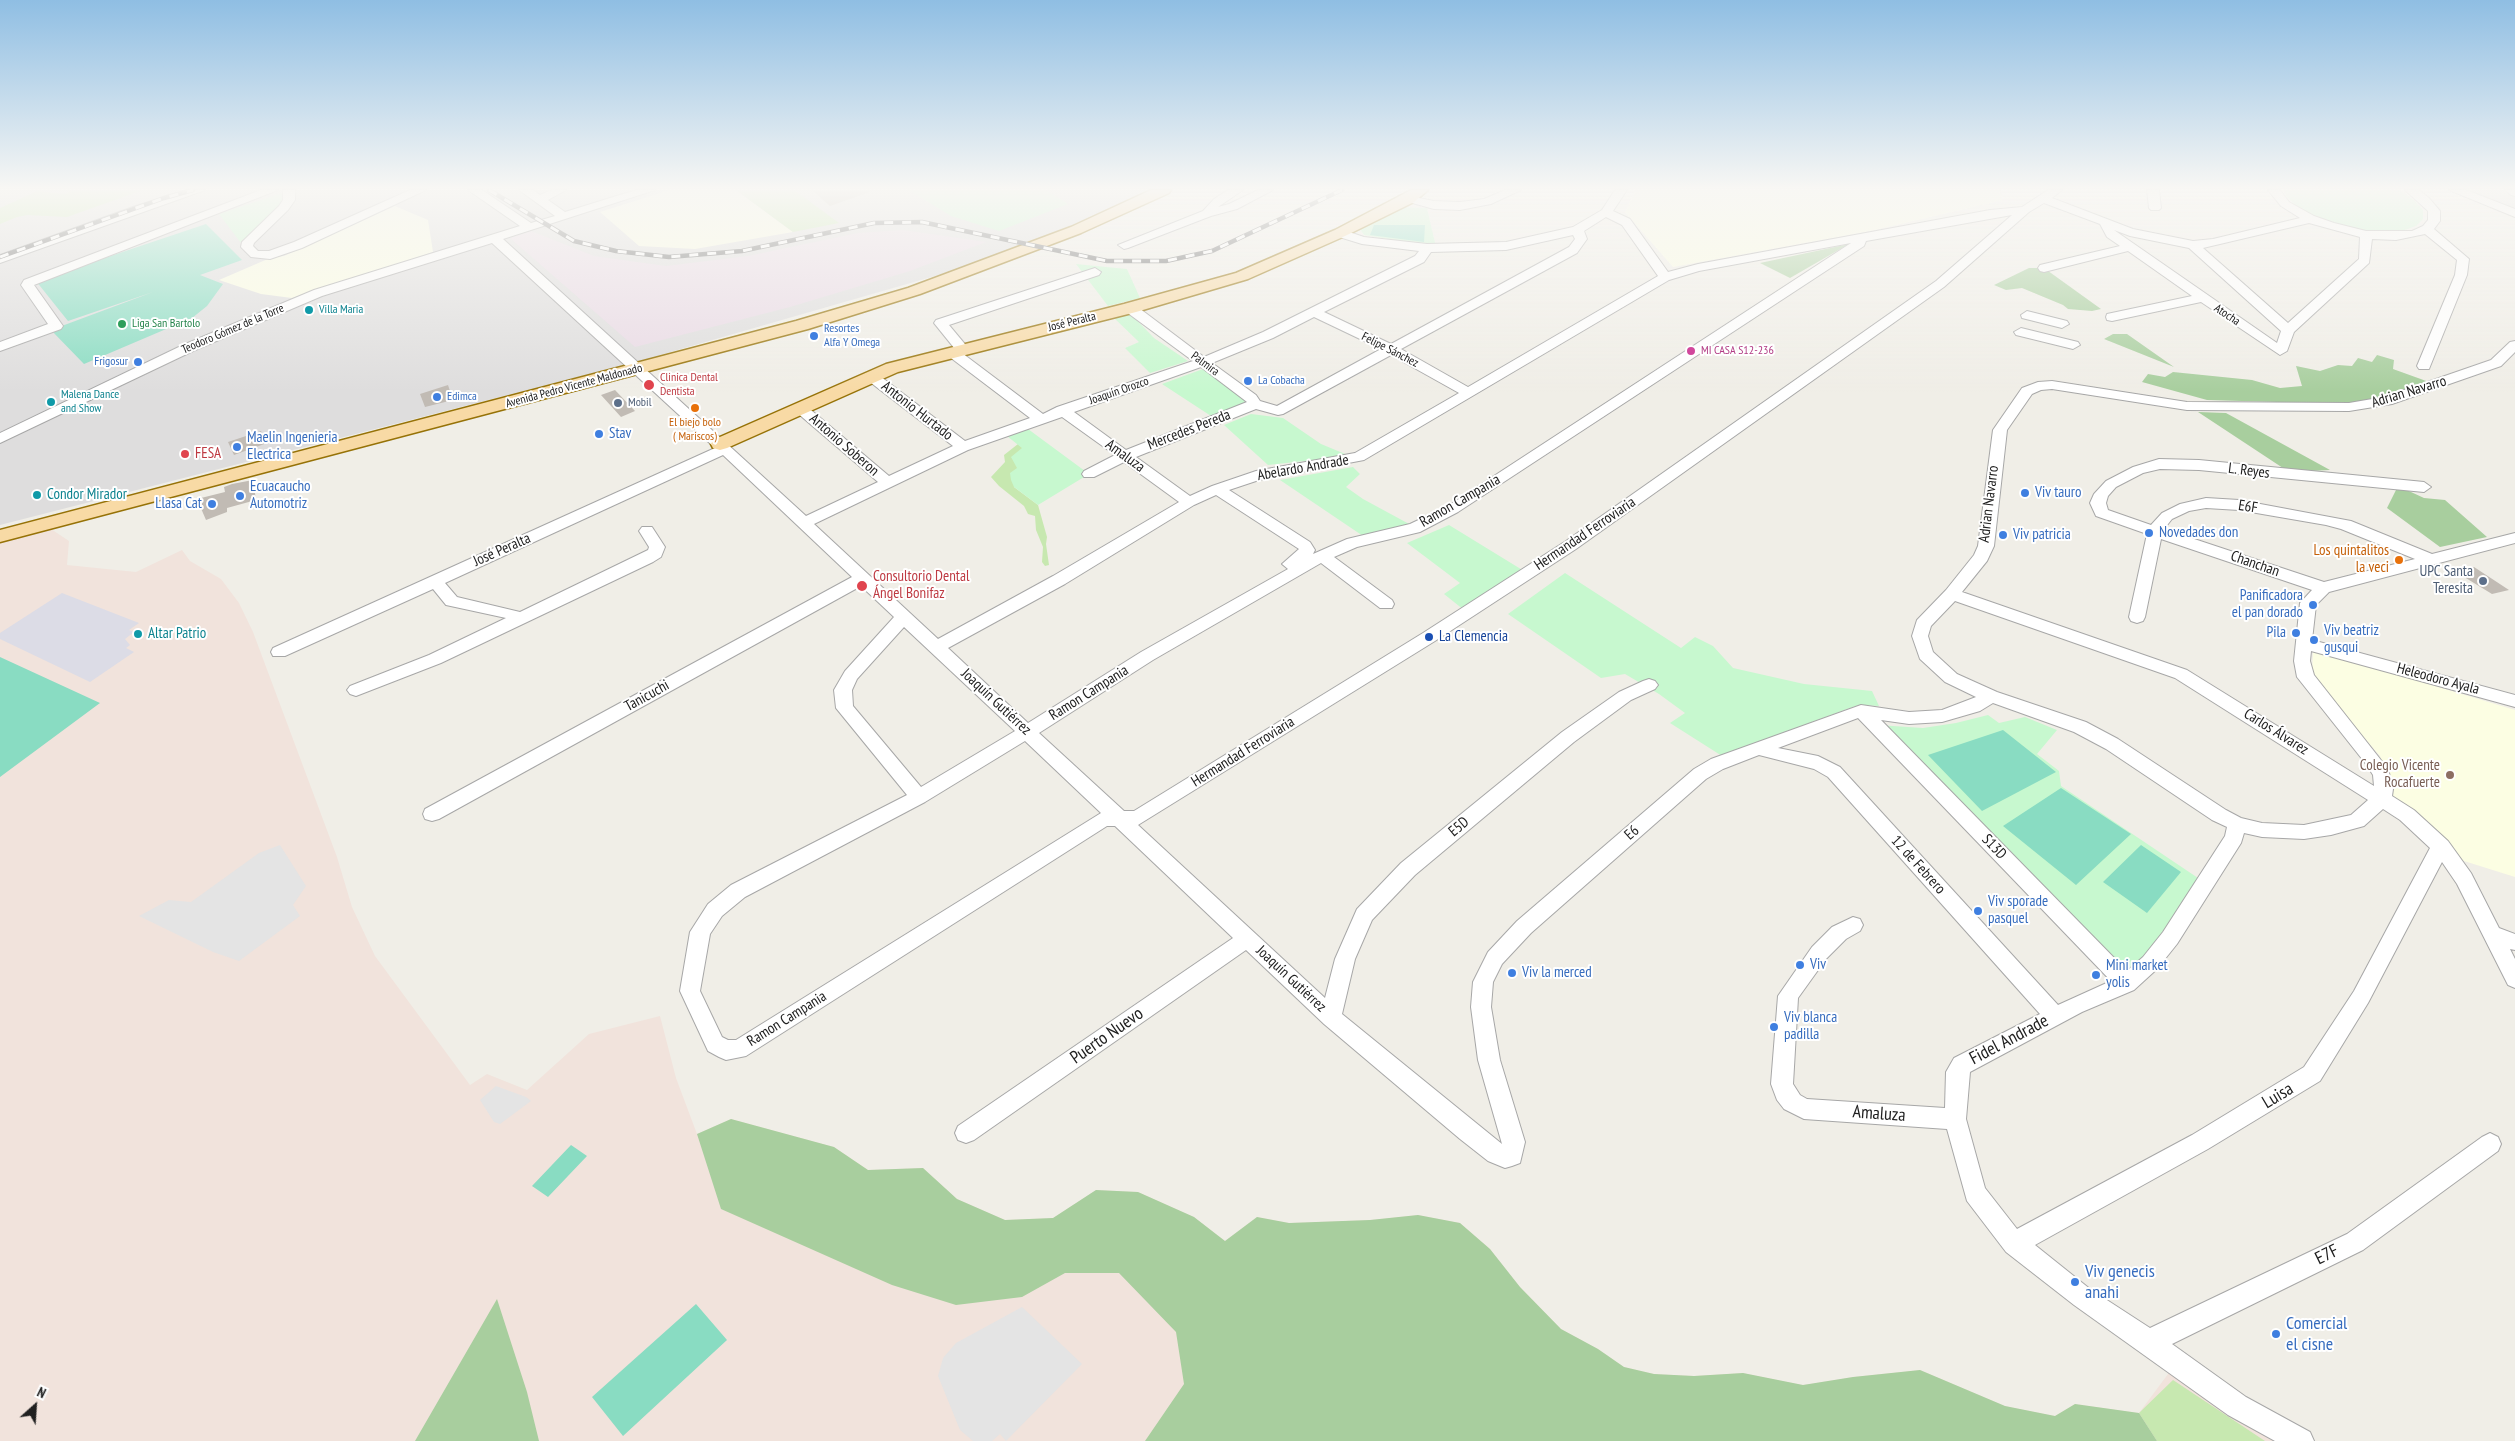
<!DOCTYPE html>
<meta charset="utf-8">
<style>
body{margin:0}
#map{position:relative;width:2515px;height:1441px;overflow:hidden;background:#f0eee7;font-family:"PT Sans Narrow",sans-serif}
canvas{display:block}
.north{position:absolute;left:10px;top:1381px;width:50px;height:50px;-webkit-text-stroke:4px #fff;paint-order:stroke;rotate:26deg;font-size:14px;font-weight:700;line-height:20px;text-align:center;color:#202020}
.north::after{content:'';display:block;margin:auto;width:18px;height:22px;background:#202020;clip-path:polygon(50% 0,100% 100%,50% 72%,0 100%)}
</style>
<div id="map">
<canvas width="2515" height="1441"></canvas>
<div class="north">N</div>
</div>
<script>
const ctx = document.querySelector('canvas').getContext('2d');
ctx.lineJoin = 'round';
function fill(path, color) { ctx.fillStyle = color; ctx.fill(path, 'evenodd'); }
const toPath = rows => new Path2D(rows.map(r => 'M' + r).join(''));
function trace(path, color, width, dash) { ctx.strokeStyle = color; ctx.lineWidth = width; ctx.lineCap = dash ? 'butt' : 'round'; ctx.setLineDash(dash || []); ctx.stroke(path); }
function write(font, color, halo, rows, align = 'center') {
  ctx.font = font + ' "PT Sans Narrow",sans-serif'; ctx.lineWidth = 4; ctx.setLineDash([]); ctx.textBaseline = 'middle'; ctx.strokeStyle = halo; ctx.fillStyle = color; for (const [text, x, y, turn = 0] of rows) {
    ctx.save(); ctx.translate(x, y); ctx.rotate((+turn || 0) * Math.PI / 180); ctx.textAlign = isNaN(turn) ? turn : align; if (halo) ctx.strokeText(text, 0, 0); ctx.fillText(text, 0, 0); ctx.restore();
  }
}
const residential = toPath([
 [0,190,1157,190,1060,240,629,364,0,525],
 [2453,190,2515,190,2515,213]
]);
const industrial = toPath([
 [903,230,986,242,910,271,790,307,635,347,510,238,531,231,594,256,666,266,748,256,858,233]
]);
const education = toPath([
 [669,190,736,190,793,232,695,249,639,246,600,212],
 [1636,190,2000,190,2003,200,1870,231,1673,267,1625,212],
 [395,206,428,220,433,252,292,298,261,294,219,280,270,258,284,256],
 [2313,651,2325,653,2515,710,2515,877,2464,861,2392,795,2380,756,2312,677]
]);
const military = toPath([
 [48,527,69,541,67,565,136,572,182,550,190,561,221,579,239,603,253,632,337,857,352,907,375,956,470,1085,487,1074,527,1090,589,1034,660,1016,676,1078,697,1134,731,1119,834,1147,868,1170,923,1168,957,1199,1005,1220,1053,1218,1096,1190,1138,1192,1194,1217,1225,1241,1257,1217,1289,1223,1370,1220,1418,1215,1460,1223,1490,1249,1520,1287,1561,1329,1598,1349,1624,1367,1654,1374,1694,1376,1743,1373,1803,1385,1853,1377,1920,1370,2005,1406,2055,1416,2075,1404,2139,1413,2171,1370,2275,1441,0,1441,0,540]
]);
const grass = toPath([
 [75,190,143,190,67,217,27,215,17,217,0,224,0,208,37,191,64,194],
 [736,190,794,190,839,223,793,232],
 [1018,444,1023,448,1014,487,1038,505,1047,537,1046,544,1049,565,1045,566,1042,562,1043,547,1036,530,1035,516,1028,514,1024,506,999,486,991,477,1005,462,1004,455],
 [2173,1380,2265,1441,2157,1441,2139,1413]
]);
const forest = toPath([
 [1849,244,1790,278,1760,263],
 [2029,268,2044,268,2101,309,2092,311,2068,309,2063,305,2022,288,2006,290,1994,285],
 [2113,334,2127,334,2174,367,2104,339],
 [2377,355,2394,360,2393,369,2429,382,2383,399,2346,404,2207,400,2142,382,2148,374,2165,377,2173,372,2252,380,2280,388,2302,386,2296,366,2320,371,2338,365,2352,366,2358,358,2372,362],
 [2198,412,2226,413,2330,470,2289,472],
 [2398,486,2424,498,2445,500,2487,537,2440,547,2387,508],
 [731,1119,834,1147,868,1170,923,1168,957,1199,1005,1220,1053,1218,1096,1190,1138,1192,1194,1217,1225,1241,1257,1217,1289,1223,1370,1220,1418,1215,1460,1223,1490,1249,1520,1287,1561,1329,1598,1349,1624,1367,1654,1374,1694,1376,1743,1373,1803,1385,1853,1377,1920,1370,2005,1406,2055,1416,2075,1404,2139,1413,2157,1441,1145,1441,1184,1384,1176,1332,1119,1273,1065,1273,1022,1297,956,1305,892,1285,721,1209,697,1134],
 [497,1299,527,1392,539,1441,415,1441]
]);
const park = toPath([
 [909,190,1046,190,1068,204,999,231,951,216],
 [2283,190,2400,190,2414,200,2423,210,2423,219,2416,226,2402,231,2359,230,2314,216,2296,206,2286,196],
 [285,192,278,210,241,243,219,214],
 [1400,207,1427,208,1436,247,1364,235,1360,229,1363,225],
 [1076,264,1127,269,1140,298,1108,306],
 [1130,313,1154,338,1188,361,1150,373,1125,348,1139,342,1113,317],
 [1203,369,1245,400,1247,403,1211,416,1162,384],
 [1251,414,1283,418,1321,444,1350,456,1268,465,1224,425],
 [1028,429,1089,474,1038,505,1014,487,1011,480,1010,473,1017,468,1011,457,1022,448,1007,436],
 [1353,467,1360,474,1346,487,1363,499,1411,525,1363,536,1280,480],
 [1449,525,1524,571,1464,610,1444,594,1460,583,1407,543],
 [1565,573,1681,648,1695,637,1713,646,1733,668,1804,684,1872,691,1879,706,1859,705,1847,709,1722,756,1670,723,1685,713,1659,694,1625,674,1601,678,1508,614],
 [1988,715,1999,723,2025,717,2057,730,2037,754,2059,771,2061,786,2198,878,2143,962,2120,971,1878,725,1923,728,1956,723]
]);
const pitch = toPath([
 [206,224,242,260,200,275,223,284,207,306,192,318,84,364,51,330,153,292,68,321,36,281],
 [1374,225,1425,225,1424,242,1370,235],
 [0,657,100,703,0,777],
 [2003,730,2056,772,1982,811,1928,755],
 [2061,788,2131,834,2076,885,2003,826],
 [2141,845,2181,872,2147,913,2103,882],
 [571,1145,587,1156,548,1197,532,1186],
 [696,1304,727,1340,623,1436,592,1397]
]);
const parking = toPath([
 [280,845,306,886,293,905,300,916,239,961,213,952,139,916,169,900,191,902,259,853],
 [496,1086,526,1097,531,1101,500,1124,494,1122,480,1100],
 [1022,1307,1082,1364,1006,1441,1000,1434,992,1441,973,1441,960,1430,938,1376,943,1358,956,1343]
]);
const plaza = toPath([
 [62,593,139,623,129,630,134,632,125,639,130,645,126,648,134,652,90,682,0,639,0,633]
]);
const building = toPath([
 [812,190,869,190,870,192,830,206],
 [448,385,453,400,425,407,420,394],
 [615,390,635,411,621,417,601,395],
 [261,431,267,443,234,455,228,442],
 [253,480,256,500,227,508,227,512,206,520,197,499,225,492,224,487,232,484],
 [2474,567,2509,590,2492,594,2456,572]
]);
const minor = toPath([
 [186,190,205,190,0,263,0,255,133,207,186,190],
 [261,190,278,190,34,285,63,326,61,329,0,351,0,342,48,324,21,285,24,280,261,190],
 [283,190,295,190,295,200,288,210,254,243,253,246,258,251,269,251,294,242,410,190,426,190,302,248,270,259,251,257,241,247,242,242,279,206,283,200,283,190],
 [468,190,482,190,531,223,555,216,519,190,533,190,540,195,551,190,566,190,548,200,565,212,636,190,655,190,503,239,806,516,878,482,795,411,793,408,795,405,805,405,889,476,953,446,866,379,864,376,866,373,876,373,965,441,1030,418,947,355,945,352,947,349,955,349,934,323,936,320,1095,268,1101,272,1099,275,949,325,969,349,962,353,1043,414,1057,407,1193,361,1125,311,1124,308,1125,305,1135,305,1204,357,1263,332,1415,256,1419,251,1362,244,1336,236,1336,230,1340,229,1364,237,1427,244,1506,242,1573,227,1602,210,1615,190,1627,190,1613,211,1630,219,1668,272,1698,264,1990,210,2022,207,2048,190,2062,190,2052,198,2133,229,2193,241,2213,239,2300,218,2281,206,2268,190,2280,190,2289,202,2314,216,2334,223,2366,231,2412,231,2423,226,2428,220,2428,211,2405,190,2419,190,2429,198,2440,211,2440,221,2434,229,2469,259,2467,275,2429,369,2419,369,2417,366,2455,275,2457,260,2425,234,2396,240,2372,239,2369,263,2294,332,2287,351,2280,355,2201,302,2112,321,2107,320,2106,317,2107,314,2192,296,2128,251,2044,272,2040,271,2038,268,2040,265,2120,246,2107,237,2100,224,2044,203,2029,212,1944,287,1576,549,1435,641,1138,825,1325,998,1335,959,1357,909,1401,863,1562,732,1619,692,1643,681,1649,679,1655,681,1658,685,1655,689,1631,700,1574,742,1415,875,1372,920,1355,959,1342,1014,1502,1144,1478,1060,1471,1007,1473,982,1488,952,1517,921,1694,769,1711,759,1861,705,1909,712,1942,710,1976,697,1945,682,1920,659,1912,636,1917,620,1946,590,1974,555,1978,546,1993,430,2022,388,2038,382,2052,381,2187,402,2349,403,2384,397,2491,360,2510,342,2515,341,2515,352,2501,366,2392,404,2349,411,2187,410,2052,389,2041,390,2032,394,2007,430,1994,546,1987,561,1962,592,2187,670,2374,786,2373,775,2366,764,2297,677,2294,661,2300,603,2312,590,2161,539,2145,617,2143,621,2137,623,2131,621,2129,617,2147,534,2096,516,2090,503,2094,494,2106,481,2133,467,2159,459,2199,460,2424,482,2431,487,2424,492,2199,470,2160,469,2143,473,2116,487,2108,496,2106,503,2108,510,2151,525,2162,513,2180,504,2206,498,2239,500,2351,521,2432,554,2515,533,2515,543,2329,592,2316,605,2312,640,2515,695,2515,707,2311,651,2310,661,2314,675,2388,769,2393,789,2392,796,2414,810,2448,841,2471,873,2499,928,2515,934,2515,950,2510,949,2515,959,2515,988,2508,985,2457,884,2442,862,2368,1003,2320,1081,2208,1149,2035,1245,2090,1289,2150,1328,2347,1234,2482,1137,2490,1133,2498,1137,2501,1144,2498,1151,2363,1250,2172,1344,2246,1397,2310,1432,2314,1441,2275,1441,2228,1415,2074,1305,2006,1252,1967,1201,1947,1129,1804,1119,1784,1109,1777,1100,1771,1084,1778,996,1812,947,1832,927,1853,917,1860,919,1863,925,1860,931,1846,939,1826,959,1798,998,1793,1084,1800,1095,1807,1099,1945,1108,1946,1072,1954,1058,2040,1014,1828,777,1814,769,1759,755,1723,769,1706,779,1531,933,1502,964,1493,982,1491,1007,1500,1060,1525,1142,1520,1163,1512,1166,1505,1168,1488,1161,1460,1139,1324,1024,1246,950,974,1140,966,1143,958,1140,955,1133,958,1126,1233,938,1115,826,1107,826,746,1056,726,1060,719,1057,708,1051,680,991,690,932,708,904,731,885,907,795,836,708,834,690,845,671,894,617,861,586,439,819,432,821,425,819,423,814,425,809,852,577,723,455,445,583,457,597,520,612,648,550,649,547,639,531,642,527,652,527,665,547,661,557,653,562,441,663,356,696,350,694,347,690,350,686,429,655,506,618,446,605,433,589,285,656,273,656,271,652,273,648,715,448,492,243,322,296,193,351,0,443,0,433,183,345,314,290,520,226,468,190],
 [2012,215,1936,281,1566,541,1423,633,1134,811,1124,811,1039,733,1153,660,1321,563,1380,608,1392,608,1394,604,1392,600,1334,557,1357,547,1420,532,1458,512,1864,246,1866,241,2012,215],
 [1606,217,1622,225,1658,276,1468,387,1401,349,1577,253,1587,239,1584,231,1606,217],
 [2309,223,2360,237,2359,259,2288,323,2203,248,2309,223],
 [2114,230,2130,236,2189,248,2281,331,2277,343,2114,230],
 [1573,235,1575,239,1569,247,1391,344,1324,312,1424,262,1431,252,1506,250,1573,235],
 [1851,243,1448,506,1410,524,1347,539,1313,554,1315,550,1310,542,1229,490,1259,480,1364,460,1669,280,1699,271,1851,243],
 [1314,317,1381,349,1277,406,1260,401,1256,395,1212,363,1273,338,1314,317],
 [1391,355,1459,393,1355,453,1256,471,1212,486,1190,496,1136,457,1256,409,1278,415,1283,414,1391,355],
 [1201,367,1247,402,1126,450,1074,412,1201,367],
 [1062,417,1115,455,1084,471,1082,474,1084,477,1094,477,1124,462,1179,502,1053,576,938,639,814,524,968,450,1062,417],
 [1216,495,1299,549,1282,564,1288,569,1141,652,1028,723,948,648,1065,584,1194,505,1216,495],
 [2206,508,2239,510,2326,525,2341,529,2415,559,2324,582,2164,529,2172,519,2189,511,2206,508],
 [1955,601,2175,678,2368,800,2351,815,2304,825,2262,823,2241,818,2226,810,2118,739,2086,722,1997,692,1957,674,1933,652,1928,636,1931,626,1955,601],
 [904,627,1015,731,921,787,853,706,852,690,857,679,904,627],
 [1993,703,2074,732,2106,749,2212,820,2227,827,2225,836,2163,932,2143,957,2127,971,1881,720,1909,724,1942,722,1980,711,1993,703],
 [1858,718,2111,981,2058,1005,1840,767,1818,756,1778,748,1858,718],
 [1025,741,1101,813,736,1040,728,1040,722,1037,700,991,710,934,722,916,745,897,925,802,1025,741],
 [2383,809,2400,820,2430,848,2354,991,2304,1067,2192,1135,2017,1229,1985,1188,1966,1119,1970,1072,2082,1012,2134,990,2157,969,2177,944,2241,843,2244,833,2262,837,2304,839,2331,835,2364,826,2383,809],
 [1228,190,1243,190,1218,207,1229,204,1258,190,1273,190,1237,209,1211,216,1128,248,1124,249,1118,245,1203,211,1214,199,1228,190],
 [1505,190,1521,190,1491,204,1460,210,1434,209,1405,201,1403,199,1409,196,1434,201,1460,202,1484,199,1505,190],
 [2147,190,2159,190,2161,208,2159,210,2151,210,2149,208,2147,190],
 [2449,190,2466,190,2515,209,2515,217,2449,190],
 [2505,190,2515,190,2515,196,2511,195,2505,190],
 [2027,311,2067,321,2069,324,2062,328,2022,318,2021,315,2027,311],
 [2021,328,2078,342,2080,345,2073,349,2016,335,2014,332,2021,328]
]);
const major = toPath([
 [1151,190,1171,190,1169,193,1081,233,920,294,808,329,0,542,0,530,796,321,908,288,1071,227,1151,190],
 [1411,190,1428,190,1414,202,1345,236,1248,279,1136,312,898,372,727,448,720,450,713,448,711,444,713,440,886,364,1124,304,1236,273,1335,230,1411,190]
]);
const rail = toPath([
 [489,190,574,241,616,251,669,257,742,251,874,223,922,222,1107,261,1166,261,1212,251,1342,190],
 [0,257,164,198,193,190]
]);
const markers = [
 [309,310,5,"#0f9aa8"],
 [122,324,5,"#2e9e5b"],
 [814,336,5,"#3f7fe0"],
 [1691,351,5,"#d1479c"],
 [138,362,5,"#3f7fe0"],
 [1248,381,5,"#3f7fe0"],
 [649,385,6,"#e0444e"],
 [437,397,5,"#3f7fe0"],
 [51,402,5,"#0f9aa8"],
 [618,403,5,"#5c6f8a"],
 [695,408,5,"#e8710a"],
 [599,434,5,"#3f7fe0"],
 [237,447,5,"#3f7fe0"],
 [185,454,5,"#e0444e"],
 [2025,493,5,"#3f7fe0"],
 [37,495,5,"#0f9aa8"],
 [240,496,5,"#3f7fe0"],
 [212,504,5,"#3f7fe0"],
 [2149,533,5,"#3f7fe0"],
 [2003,535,5,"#3f7fe0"],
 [2399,560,5,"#e8710a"],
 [2483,581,5,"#5c6f8a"],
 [862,586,6,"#e0444e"],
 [2313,605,5,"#3f7fe0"],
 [2296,633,5,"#3f7fe0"],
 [138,634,5,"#0f9aa8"],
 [1429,637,5,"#1a4fb4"],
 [2314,640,5,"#3f7fe0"],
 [2450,775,5,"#8d6e63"],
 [1978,911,5,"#3f7fe0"],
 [1800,965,5,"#3f7fe0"],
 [1512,973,5,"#3f7fe0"],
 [2096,975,5,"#3f7fe0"],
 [1774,1027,5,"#3f7fe0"],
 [2075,1282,5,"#3f7fe0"],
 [2276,1334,5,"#3f7fe0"]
];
const farCulturenames = [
 ["Villa Maria",319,310],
 ["Malena Dance",61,395],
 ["and Show",61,409]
];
const farStreetnames = [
 ["Atocha",2227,315,34],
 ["José Peralta",1072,322,-14],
 ["Teodoro Gómez de la Torre",233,329,-23],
 ["Felipe Sánchez",1390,350,27],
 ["Palmira",1205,364,36],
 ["Avenida Pedro Vicente Maldonado",574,386,-15],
 ["Joaquín Orozco",1119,391,-19]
];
const farLeisurenames = [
 ["Liga San Bartolo",132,324]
];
const farShopnames = [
 ["Resortes",824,329],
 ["Alfa Y Omega",824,343],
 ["Frigosur",128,362,"right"],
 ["La Cobacha",1258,381],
 ["Edimca",447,397]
];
const farHotelnames = [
 ["MI CASA S12-236",1701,351]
];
const farHealthnames = [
 ["Clinica Dental",660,378],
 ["Dentista",660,392]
];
const farServicenames = [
 ["Mobil",628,403]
];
const farFoodnames = [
 ["El biejo bolo",695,423],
 ["( Mariscos)",695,437]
];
const streetNames = [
 ["Adrian Navarro",2409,392,-17],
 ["Antonio Hurtado",917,411,38],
 ["Mercedes Pereda",1189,430,-21],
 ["Antonio Soberon",844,445,41],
 ["Amaluza",1125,456,36],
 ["Abelardo Andrade",1303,468,-10],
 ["L. Reyes",2249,471,7],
 ["Ramon Campania",1460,501,-30],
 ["Adrian Navarro",1989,504,-83],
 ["E6F",2248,507,9],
 ["Hermandad Ferroviaria",1585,534,-34],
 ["José Peralta",502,550,-24],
 ["Chanchan",2255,564,19],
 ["Heleodoro Ayala",2438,679,15],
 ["Ramon Campania",1089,693,-32],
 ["Tanicuchi",647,696,-29],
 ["Joaquín Gutiérrez",996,702,43],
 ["Carlos Álvarez",2276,732,32],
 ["Hermandad Ferroviaria",1243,752,-32],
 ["E5D",1459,827,-40],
 ["E6",1632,833,-41],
 ["S13D",1994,847,46],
 ["12 de Febrero",1918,865,48],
 ["Joaquín Gutiérrez",1291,979,43],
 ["Ramon Campania",787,1019,-32]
];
const shopNames = [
 ["Stav",609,434],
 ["Maelin Ingenieria",247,438],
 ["Electrica",247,455],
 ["Ecuacaucho",250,487],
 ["Automotriz",250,504],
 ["Viv tauro",2035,493],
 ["Llasa Cat",202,504,"right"],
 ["Novedades don",2159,533],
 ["Viv patricia",2013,535],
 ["Panificadora",2303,596,"right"],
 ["el pan dorado",2303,613,"right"],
 ["Viv beatriz",2324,631],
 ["gusqui",2324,648],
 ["Pila",2286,633,"right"],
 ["Viv sporade",1988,902],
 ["pasquel",1988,919],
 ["Viv",1810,965],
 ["Mini market",2106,966],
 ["yolis",2106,983],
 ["Viv la merced",1522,973],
 ["Viv blanca",1784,1018],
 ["padilla",1784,1035]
];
const healthNames = [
 ["FESA",195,454],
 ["Consultorio Dental",873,577],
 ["Ángel Bonifaz",873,594]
];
const cultureNames = [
 ["Condor Mirador",47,495],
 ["Altar Patrio",148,634]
];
const foodNames = [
 ["Los quintalitos",2389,551],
 ["la veci",2389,568]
];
const serviceNames = [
 ["UPC Santa",2473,572],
 ["Teresita",2473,589]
];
const transitNames = [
 ["La Clemencia",1439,637]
];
const educationNames = [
 ["Colegio Vicente",2440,766],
 ["Rocafuerte",2440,783]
];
const nearStreetnames = [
 ["Puerto Nuevo",1107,1036,-35],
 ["Fidel Andrade",2009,1040,-28],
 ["Luisa",2278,1096,-31],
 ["Amaluza",1879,1114,4],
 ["E7F",2327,1255,-26]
];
const nearShopnames = [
 ["Viv genecis",2085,1272],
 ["anahi",2085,1293],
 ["Comercial",2286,1324],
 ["el cisne",2286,1345]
];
fill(residential, '#dedddd');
fill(industrial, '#e9dae5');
fill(education, '#fcfee3');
fill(military, '#f1e3dc');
fill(grass, '#c7e8b0');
fill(forest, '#a8ce9e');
fill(park, '#c7f8cf');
fill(pitch, '#89dcc2');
fill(parking, '#e4e4e4');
fill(plaza, '#dcdce6');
fill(building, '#c1bbb4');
trace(minor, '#a7a7a7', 2);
trace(major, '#967207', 3);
fill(minor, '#fff');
fill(major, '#f8daa5');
trace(rail, '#6e6e6e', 4.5);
trace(rail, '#fff', 3, [9]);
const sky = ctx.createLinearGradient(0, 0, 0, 392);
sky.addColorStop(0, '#8fbee3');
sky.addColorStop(0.48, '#f8f7f4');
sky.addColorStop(1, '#f8f7f400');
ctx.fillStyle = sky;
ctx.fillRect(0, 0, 2515, 392);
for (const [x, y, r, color] of markers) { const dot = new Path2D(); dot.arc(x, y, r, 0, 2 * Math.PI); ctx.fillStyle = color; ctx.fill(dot); trace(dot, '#fff', 2); }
write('12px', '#0d838f', '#fff', farCulturenames, 'left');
write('12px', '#202020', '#fff', farStreetnames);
write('12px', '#27864d', '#fff', farLeisurenames, 'left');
write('12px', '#366cbe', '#fff', farShopnames, 'left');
write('12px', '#b23c85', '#fff', farHotelnames, 'left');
write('12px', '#be3a42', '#fff', farHealthnames, 'left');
write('12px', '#4e5e75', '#fff', farServicenames, 'left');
write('12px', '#c56008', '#fff', farFoodnames);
write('15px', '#202020', '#fff', streetNames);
write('15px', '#366cbe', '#fff', shopNames, 'left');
write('15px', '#be3a42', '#fff', healthNames, 'left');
write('15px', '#0d838f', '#fff', cultureNames, 'left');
write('15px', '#c56008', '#fff', foodNames, 'right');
write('15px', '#4e5e75', '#fff', serviceNames, 'right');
write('15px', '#164399', '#fff', transitNames, 'left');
write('15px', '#785e54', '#fff', educationNames, 'right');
write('18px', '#202020', '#fff', nearStreetnames);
write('18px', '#366cbe', '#fff', nearShopnames, 'left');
</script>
